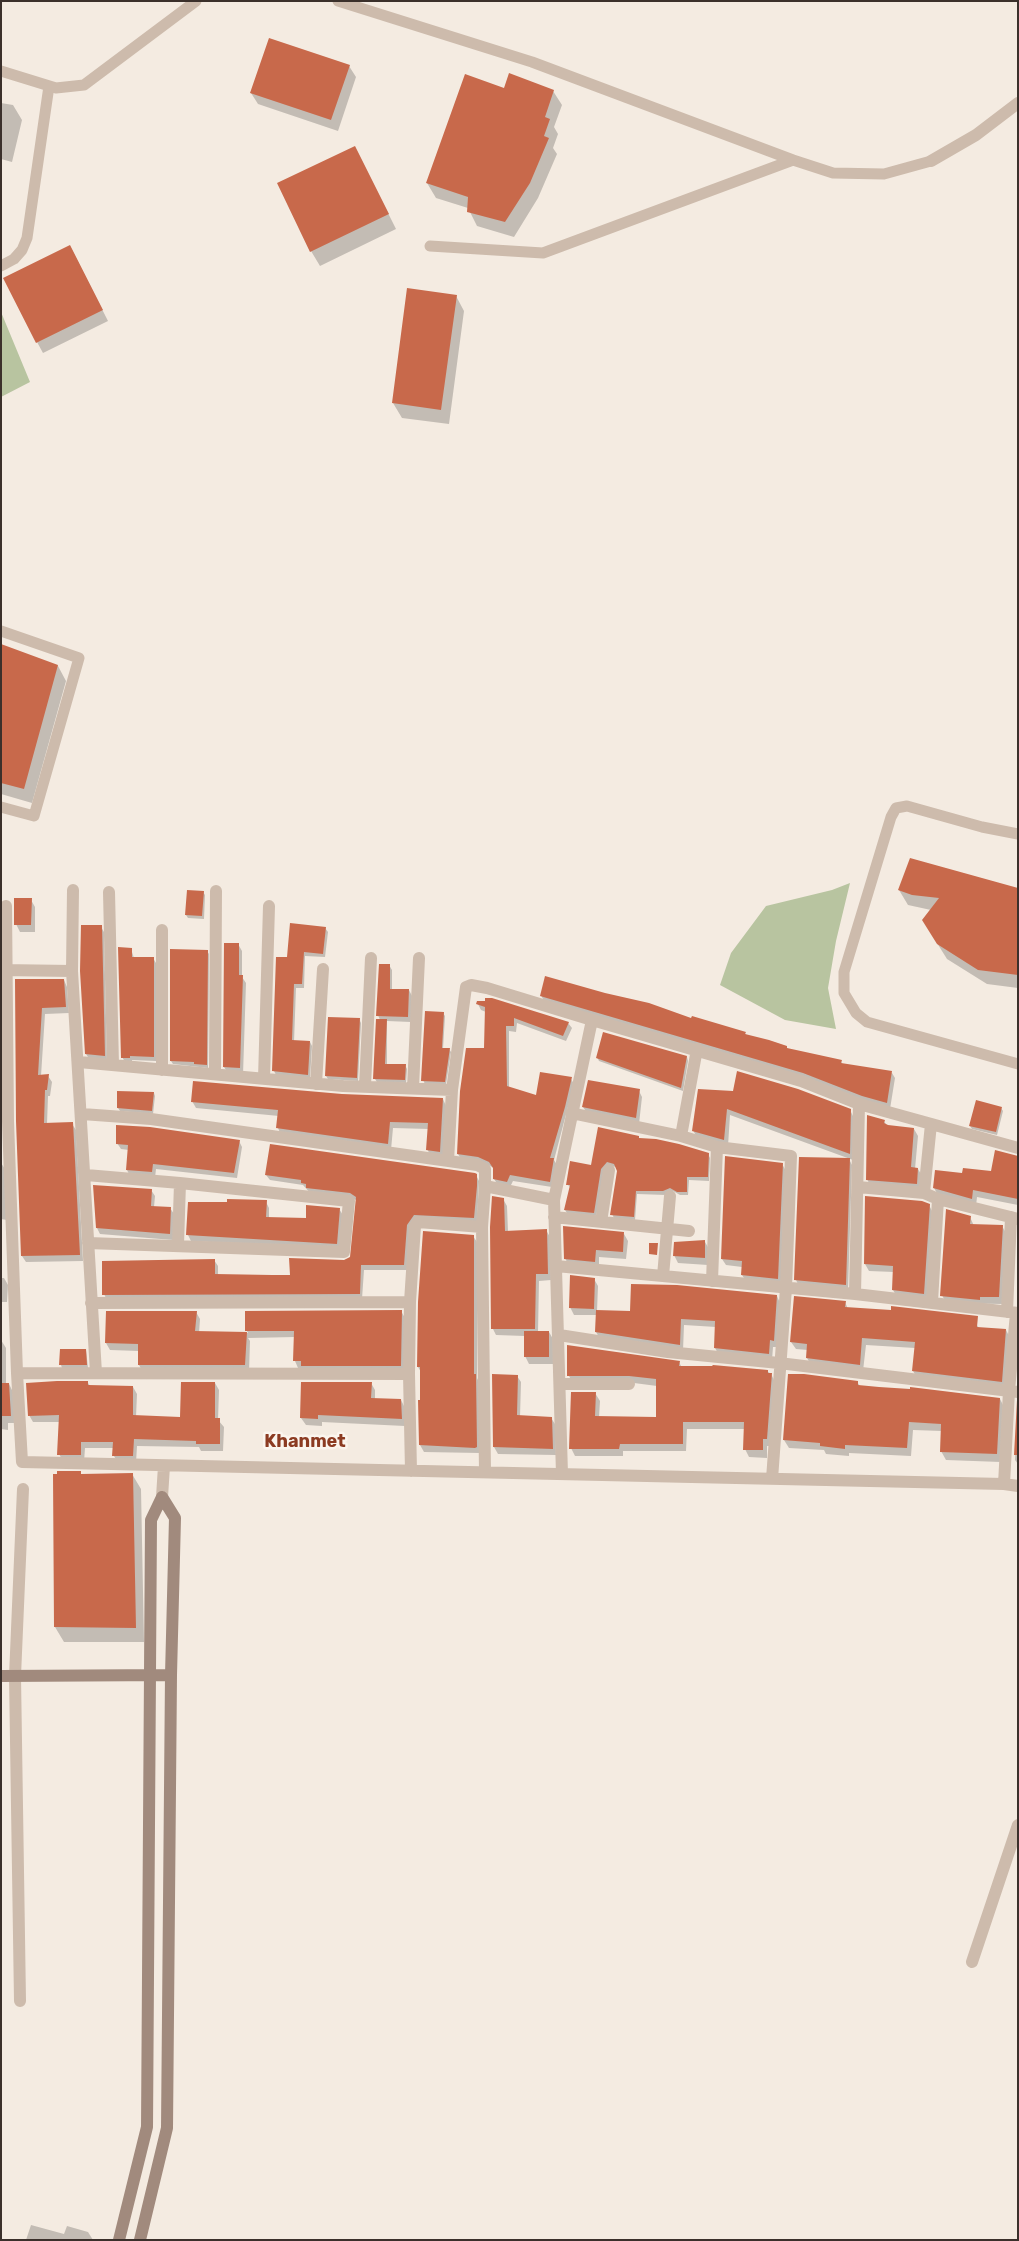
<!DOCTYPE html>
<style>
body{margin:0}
#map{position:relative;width:1019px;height:2241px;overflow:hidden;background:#f4ebe1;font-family:Rubik,sans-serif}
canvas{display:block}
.frame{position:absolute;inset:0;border:2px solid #3b302b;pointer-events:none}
</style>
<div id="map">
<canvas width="1019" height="2241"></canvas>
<div class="frame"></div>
</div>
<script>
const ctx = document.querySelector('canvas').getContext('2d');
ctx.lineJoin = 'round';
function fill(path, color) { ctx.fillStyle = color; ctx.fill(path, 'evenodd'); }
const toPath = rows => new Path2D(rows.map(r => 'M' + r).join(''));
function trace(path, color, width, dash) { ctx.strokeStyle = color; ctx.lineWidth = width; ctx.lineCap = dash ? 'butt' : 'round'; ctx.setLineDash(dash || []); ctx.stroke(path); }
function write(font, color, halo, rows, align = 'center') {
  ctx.font = font + ' Rubik,sans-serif'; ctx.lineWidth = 5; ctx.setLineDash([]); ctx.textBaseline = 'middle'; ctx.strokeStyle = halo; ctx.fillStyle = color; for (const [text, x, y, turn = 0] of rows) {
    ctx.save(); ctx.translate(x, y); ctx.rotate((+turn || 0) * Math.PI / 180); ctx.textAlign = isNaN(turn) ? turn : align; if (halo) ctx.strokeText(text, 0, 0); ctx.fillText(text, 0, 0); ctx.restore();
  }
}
const green = toPath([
 [1,312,30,382,1,397],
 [850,883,836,941,828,988,836,1029,785,1020,720,985,731,953,766,906,832,890]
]);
const shadow = toPath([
 [349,66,356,77,338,131,258,104,251,93],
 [505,89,553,91,562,105,554,127,558,134,553,148,557,154,538,198,514,237,477,226,468,208,436,198,427,183],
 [1,103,13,105,22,120,12,162,1,159],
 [355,147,396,229,320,266,311,251],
 [70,246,108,321,43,353,37,342],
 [456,296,464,311,449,424,402,418,393,403],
 [1,645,58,666,66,681,32,803,1,794],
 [899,890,1018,890,1018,988,987,984,947,959,932,935,931,910,908,905],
 [203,892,205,895,204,919,188,918,186,915],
 [31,900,35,907,35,932,20,932,16,924],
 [101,927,104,932,107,1061,90,1060,86,1054],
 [325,928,328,932,325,957,305,956,304,988,296,988,294,1042,310,1042,312,1046,310,1078,276,1075,274,1071,288,958],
 [238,944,242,951,242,977,246,983,243,1075,228,1073,224,1067],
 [131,949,134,958,153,958,156,963,156,1061,132,1060,132,1063,125,1062,122,1057],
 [207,951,209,954,208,1068,173,1064,171,1061],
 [389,965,392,970,392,990,409,990,412,996,411,1022,387,1021,387,1065,405,1065,407,1069,406,1083,377,1082,375,1079,380,1020,378,1015],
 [16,980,64,980,67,987,69,1013,45,1014,41,1076,48,1076,52,1082,50,1096,48,1096,47,1124,72,1124,76,1130,83,1261,26,1262,22,1256],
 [541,995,692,1020,745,1033,747,1036,788,1050,841,1061,843,1065,892,1073,895,1078,890,1109,544,1001],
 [478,1004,568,1023,572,1028,566,1041,517,1023,516,1032,509,1031,509,1088,537,1097,571,1079,574,1084,554,1160,557,1165,552,1187,513,1181,510,1187,498,1185,494,1179,494,1168,482,1162,461,1159,458,1154,485,1049,486,1012,481,1010],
 [443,1013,445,1016,443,1049,449,1049,451,1052,446,1084,425,1084,423,1080],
 [359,1019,361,1023,358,1081,328,1079,326,1076],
 [597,1057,687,1057,688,1061,683,1091,599,1061],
 [699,1090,850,1110,854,1118,853,1160,730,1115,728,1146,697,1138,693,1130],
 [639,1091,642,1097,639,1124,587,1113,583,1107],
 [154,1093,155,1096,153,1114,120,1111,118,1108],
 [342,1095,443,1099,446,1106,444,1158,431,1156,427,1149,429,1129,393,1128,391,1150,281,1135,278,1128,279,1116,196,1108,192,1101],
 [1001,1108,1003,1111,997,1135,972,1129,970,1126],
 [884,1121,887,1126,914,1129,918,1136,915,1169,918,1169,922,1176,920,1191,871,1187,867,1179],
 [638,1137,640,1140,708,1154,710,1158,709,1181,689,1180,688,1195,680,1195,673,1191,666,1195,637,1194,635,1220,614,1218,612,1214,618,1171,617,1167,609,1166,596,1216,567,1213,565,1210,571,1188,567,1184],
 [239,1141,242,1147,237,1178,156,1169,155,1178,130,1176,127,1170,129,1150,121,1149,117,1143],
 [1018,1157,1018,1205,977,1197,976,1206,938,1195,934,1188,964,1174,992,1172],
 [849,1159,852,1165,848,1290,799,1286,796,1280],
 [1,1163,5,1169,7,1220,1,1219],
 [782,1164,786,1171,781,1285,746,1281,742,1275,742,1267,726,1265,722,1259],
 [266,1175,476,1175,479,1181,477,1224,417,1220,407,1270,364,1270,362,1299,107,1300,104,1294,214,1260,218,1266,218,1275,291,1276,352,1258,358,1200,311,1194,303,1185,270,1180],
 [151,1190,155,1196,154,1207,170,1208,174,1214,173,1240,100,1234,97,1228],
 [503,1199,507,1206,508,1232,546,1230,550,1237,551,1280,539,1281,538,1332,549,1332,553,1339,553,1364,529,1364,525,1356,525,1336,496,1335,493,1329],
 [266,1202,269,1208,269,1218,307,1219,339,1209,343,1215,340,1249,191,1241,188,1235],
 [929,1205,933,1213,928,1301,897,1297,893,1290,894,1272,869,1271,865,1264],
 [970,1217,974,1226,1002,1226,1006,1233,1003,1304,946,1303,942,1295],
 [624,1234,628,1241,626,1259,599,1257,599,1268,569,1266,565,1258],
 [473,1236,477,1242,477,1378,479,1382,480,1453,424,1452,420,1445,419,1401,421,1401,421,1372,418,1367,419,1302],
 [705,1242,709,1249,708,1265,678,1263,674,1255],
 [1,1278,4,1278,8,1285,7,1302,1,1302],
 [594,1279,598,1286,597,1311,631,1312,777,1296,780,1303,777,1347,773,1347,772,1360,719,1355,715,1348,716,1327,684,1325,683,1351,600,1339,596,1332,597,1315,574,1315,570,1307],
 [845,1302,848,1309,976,1324,979,1328,1006,1330,1010,1338,1005,1388,917,1378,913,1371,915,1348,866,1345,863,1371,811,1365,807,1358,808,1350,796,1349,791,1342],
 [401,1311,405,1318,404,1372,298,1368,295,1361,295,1337,248,1338,250,1341,249,1372,143,1372,139,1365,139,1351,110,1350,106,1343,196,1312,200,1319,199,1333,248,1333,247,1331],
 [1,1340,6,1348,6,1384,9,1384,13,1392,15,1423,8,1423,8,1430,1,1429],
 [86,1350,88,1368,62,1368,61,1365],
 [679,1362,682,1368,767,1371,771,1374,775,1382,771,1446,767,1446,767,1458,749,1457,745,1449,745,1429,687,1429,686,1451,623,1451,623,1456,575,1456,571,1448,595,1393,600,1401,599,1417,657,1419,657,1386,634,1383,573,1383,569,1376],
 [493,1376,517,1376,521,1382,520,1417,551,1418,555,1424,556,1455,498,1454,494,1447],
 [857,1382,860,1386,1000,1399,1004,1407,1001,1462,946,1460,941,1451,942,1431,913,1430,911,1456,849,1453,849,1456,826,1454,824,1450,789,1448,784,1440],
 [88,1383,90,1386,133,1387,137,1394,136,1417,181,1418,215,1383,219,1390,218,1420,224,1427,223,1451,201,1451,199,1447,137,1446,136,1463,118,1463,114,1456,114,1448,85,1448,84,1462,63,1461,59,1454,60,1422,33,1422,29,1415],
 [302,1383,371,1383,375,1390,375,1399,401,1400,405,1408,405,1426,322,1422,322,1426,306,1425,301,1418],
 [1018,1403,1018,1464,1015,1460],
 [132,1474,141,1489,144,1642,64,1642,55,1627,54,1475],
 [31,2225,64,2234,67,2226,88,2232,93,2240,26,2240]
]);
const building = toPath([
 [269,38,350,65,331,120,250,93],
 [509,73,554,90,545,117,550,119,544,136,549,138,530,183,505,222,467,212,468,197,426,183,465,74,504,88],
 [355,146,389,214,310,252,277,183],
 [70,245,103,310,36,343,3,278],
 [407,288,457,295,441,410,392,403],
 [1,644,58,665,24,789,1,783],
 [910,858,1018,888,1018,975,978,970,937,944,922,920,939,898,912,895,898,890],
 [187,890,204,891,202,916,185,915],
 [14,898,32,898,31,925,14,925],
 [290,923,326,927,323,954,304,952,302,984,294,984,292,1040,310,1041,308,1075,272,1071,276,957,287,957],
 [81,925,102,925,105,1056,85,1054,80,971],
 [224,943,239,943,239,975,243,975,240,1068,223,1067],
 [118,947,132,948,132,957,154,957,154,1057,130,1056,130,1058,121,1058],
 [170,949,208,950,207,1065,194,1064,194,1062,170,1061],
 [379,964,390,964,390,989,409,989,408,1017,376,1016],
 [545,976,605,993,649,1003,691,1018,692,1016,746,1032,745,1034,769,1040,787,1046,787,1048,842,1060,841,1063,892,1071,887,1103,862,1096,803,1073,540,996],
 [15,979,64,979,66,1007,42,1008,38,1075,49,1074,47,1090,45,1090,44,1123,73,1122,80,1255,21,1256,16,1121],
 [485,998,492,998,569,1022,563,1036,514,1018,514,1026,506,1026,507,1086,536,1095,540,1072,572,1077,565,1107,550,1158,554,1158,550,1182,510,1175,507,1182,493,1179,493,1168,489,1162,478,1157,457,1154,460,1091,466,1048,484,1048,485,1007,476,1004,477,1001,485,1001],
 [425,1011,444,1012,442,1048,450,1048,445,1082,421,1081],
 [328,1017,360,1018,357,1078,325,1076],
 [376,1019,387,1019,385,1064,406,1064,405,1080,373,1079],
 [603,1032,687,1056,681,1088,596,1058],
 [737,1071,798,1089,851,1109,850,1154,727,1109,724,1140,692,1131,698,1089,733,1091],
 [588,1080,640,1089,636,1118,582,1107],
 [193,1081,342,1094,443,1098,440,1152,426,1150,428,1123,390,1122,388,1144,276,1128,278,1110,191,1102],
 [117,1091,154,1092,152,1111,117,1108],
 [976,1100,1002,1107,996,1132,969,1126],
 [867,1115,885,1120,884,1123,888,1125,914,1128,911,1167,918,1168,917,1184,866,1180],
 [116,1125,150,1127,240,1140,234,1173,153,1164,152,1172,126,1170,128,1145,116,1144],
 [598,1127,639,1136,639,1138,656,1139,679,1144,709,1153,708,1177,687,1177,687,1192,677,1192,670,1188,663,1191,636,1191,634,1217,610,1215,617,1171,614,1164,607,1162,601,1169,594,1213,564,1210,570,1185,566,1185,570,1161,591,1165],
 [270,1144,475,1173,477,1174,477,1186,474,1218,414,1215,407,1225,404,1265,361,1265,360,1294,102,1295,102,1261,215,1259,215,1274,272,1275,290,1275,289,1258,344,1260,350,1257,356,1197,350,1193,306,1188,306,1184,301,1183,301,1180,265,1175],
 [995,1150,1018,1156,1018,1199,973,1190,972,1199,933,1188,935,1170,962,1173,963,1168,991,1171],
 [725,1156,783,1163,778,1279,741,1275,742,1261,721,1259],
 [799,1157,850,1158,846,1285,794,1280],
 [93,1185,152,1189,151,1206,171,1207,170,1234,96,1228],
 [492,1196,504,1198,505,1231,547,1229,548,1274,536,1274,535,1329,491,1329,490,1227],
 [865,1196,922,1201,930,1204,924,1294,892,1290,893,1266,864,1264],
 [227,1199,267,1200,266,1217,306,1218,306,1205,340,1208,337,1244,186,1235,188,1202,227,1202],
 [946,1209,971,1216,970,1224,1003,1225,999,1297,980,1297,980,1300,940,1296],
 [563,1226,624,1232,623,1252,596,1250,595,1262,564,1259],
 [423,1231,474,1235,474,1374,476,1374,477,1447,475,1448,419,1445,418,1400,420,1400,420,1367,417,1367,418,1302],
 [705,1240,705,1258,673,1256,674,1242],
 [649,1243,658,1243,657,1255,649,1254],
 [570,1275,595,1278,594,1309,569,1308],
 [631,1284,677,1285,777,1295,774,1341,770,1340,769,1354,714,1348,715,1321,681,1319,680,1345,595,1332,596,1310,630,1311],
 [794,1296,846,1301,845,1307,891,1310,891,1306,978,1316,977,1327,1006,1329,1002,1382,912,1371,915,1342,862,1338,860,1365,806,1358,807,1344,790,1342],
 [402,1310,401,1366,301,1366,301,1361,293,1361,294,1331,245,1331,245,1311],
 [106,1311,197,1311,195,1331,247,1332,245,1365,138,1365,138,1344,105,1343],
 [524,1331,549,1331,549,1357,524,1357],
 [567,1345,680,1361,679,1366,712,1366,713,1365,768,1370,768,1373,772,1373,767,1439,763,1439,763,1450,743,1450,744,1422,683,1422,683,1444,620,1444,619,1449,569,1449,571,1392,596,1392,595,1416,656,1417,656,1379,629,1376,567,1376],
 [60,1349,86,1349,87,1365,59,1365],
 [492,1374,518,1375,517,1415,552,1417,553,1449,493,1447],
 [788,1374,804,1374,858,1381,858,1385,879,1387,910,1389,910,1387,1000,1398,997,1454,940,1452,941,1424,909,1422,907,1448,845,1445,845,1449,820,1446,820,1443,783,1440],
 [57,1381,88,1381,88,1385,133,1386,133,1415,180,1417,181,1382,215,1382,215,1418,220,1418,220,1444,196,1444,196,1441,134,1439,133,1456,112,1456,113,1442,81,1442,81,1455,57,1455,59,1415,28,1416,26,1383],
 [301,1382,372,1382,371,1398,401,1399,402,1419,318,1415,318,1419,300,1418],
 [1,1383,9,1383,11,1416,1,1416],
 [1017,1400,1018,1400,1018,1455,1014,1455],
 [57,1471,81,1471,81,1474,133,1473,136,1628,54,1627,53,1474,57,1474]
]);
const lane = toPath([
 [338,1,532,62,793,160,833,173,884,174,931,161],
 [1,71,56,88,84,85,196,1],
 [430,246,543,253,793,160],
 [1,266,14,259,22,250,27,238,49,86],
 [1,631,79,658,34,816,1,807],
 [1018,834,982,827,907,806,896,808,891,817,844,972,844,993,856,1013,867,1022,1018,1064]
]);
const street = toPath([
 [931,161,976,135,1018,103],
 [73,890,72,971,96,1373],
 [109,892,113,1065],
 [6,906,8,1121,17,1373,22,1462,1004,1484,1018,1486],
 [162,930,162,1070],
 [1,970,72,971],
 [79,1062,343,1086,452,1090,448,1161],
 [215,1074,216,891],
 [264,1079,269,906],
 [316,1084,323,969],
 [365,1086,371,958],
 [413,1088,419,958],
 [452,1090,466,987,471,985,487,988,592,1020],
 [571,1113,681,1136,717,1147,712,1281],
 [82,1114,151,1119,477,1165,485,1169,485,1186,554,1200,562,1474],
 [931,1124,924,1193,938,1199,1018,1219],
 [681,1136,697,1049],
 [717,1147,791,1156,786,1288,772,1479],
 [86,1175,180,1183,349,1201,344,1252,88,1243],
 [485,1186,482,1227,485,1472],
 [858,1187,924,1193],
 [554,1200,592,1020,801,1081,859,1104],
 [554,1217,689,1231],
 [601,1222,609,1170],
 [178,1245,180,1183],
 [556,1266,855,1294,1018,1313],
 [663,1276,670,1196],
 [855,1294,859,1104,1018,1148],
 [932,1302,938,1199],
 [91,1303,410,1302],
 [1007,1312,1011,1217],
 [559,1335,668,1352,779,1363,1018,1392],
 [17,1373,409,1374],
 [561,1384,629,1384],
 [411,1471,409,1374,410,1302,415,1226,418,1222,482,1227],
 [1004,1484,1009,1391,1016,1313],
 [162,1497,164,1466],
 [972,1962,1018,1825],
 [20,2001,15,1676,23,1489]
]);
const secondary = toPath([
 [1,1676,171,1675],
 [119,2240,147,2127,151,1520,162,1497],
 [140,2240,167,2128,171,1675,175,1518,162,1497]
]);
const neighbourhoodNames = [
 ["Khanmet",305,1442]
];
fill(green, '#b8c4a0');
fill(shadow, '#0003');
fill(building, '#c8694b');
trace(lane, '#cdbbac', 11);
trace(street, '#cdbbac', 12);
trace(secondary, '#a18a7d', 12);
write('bold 18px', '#8c3b22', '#fbf5ee', neighbourhoodNames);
</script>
